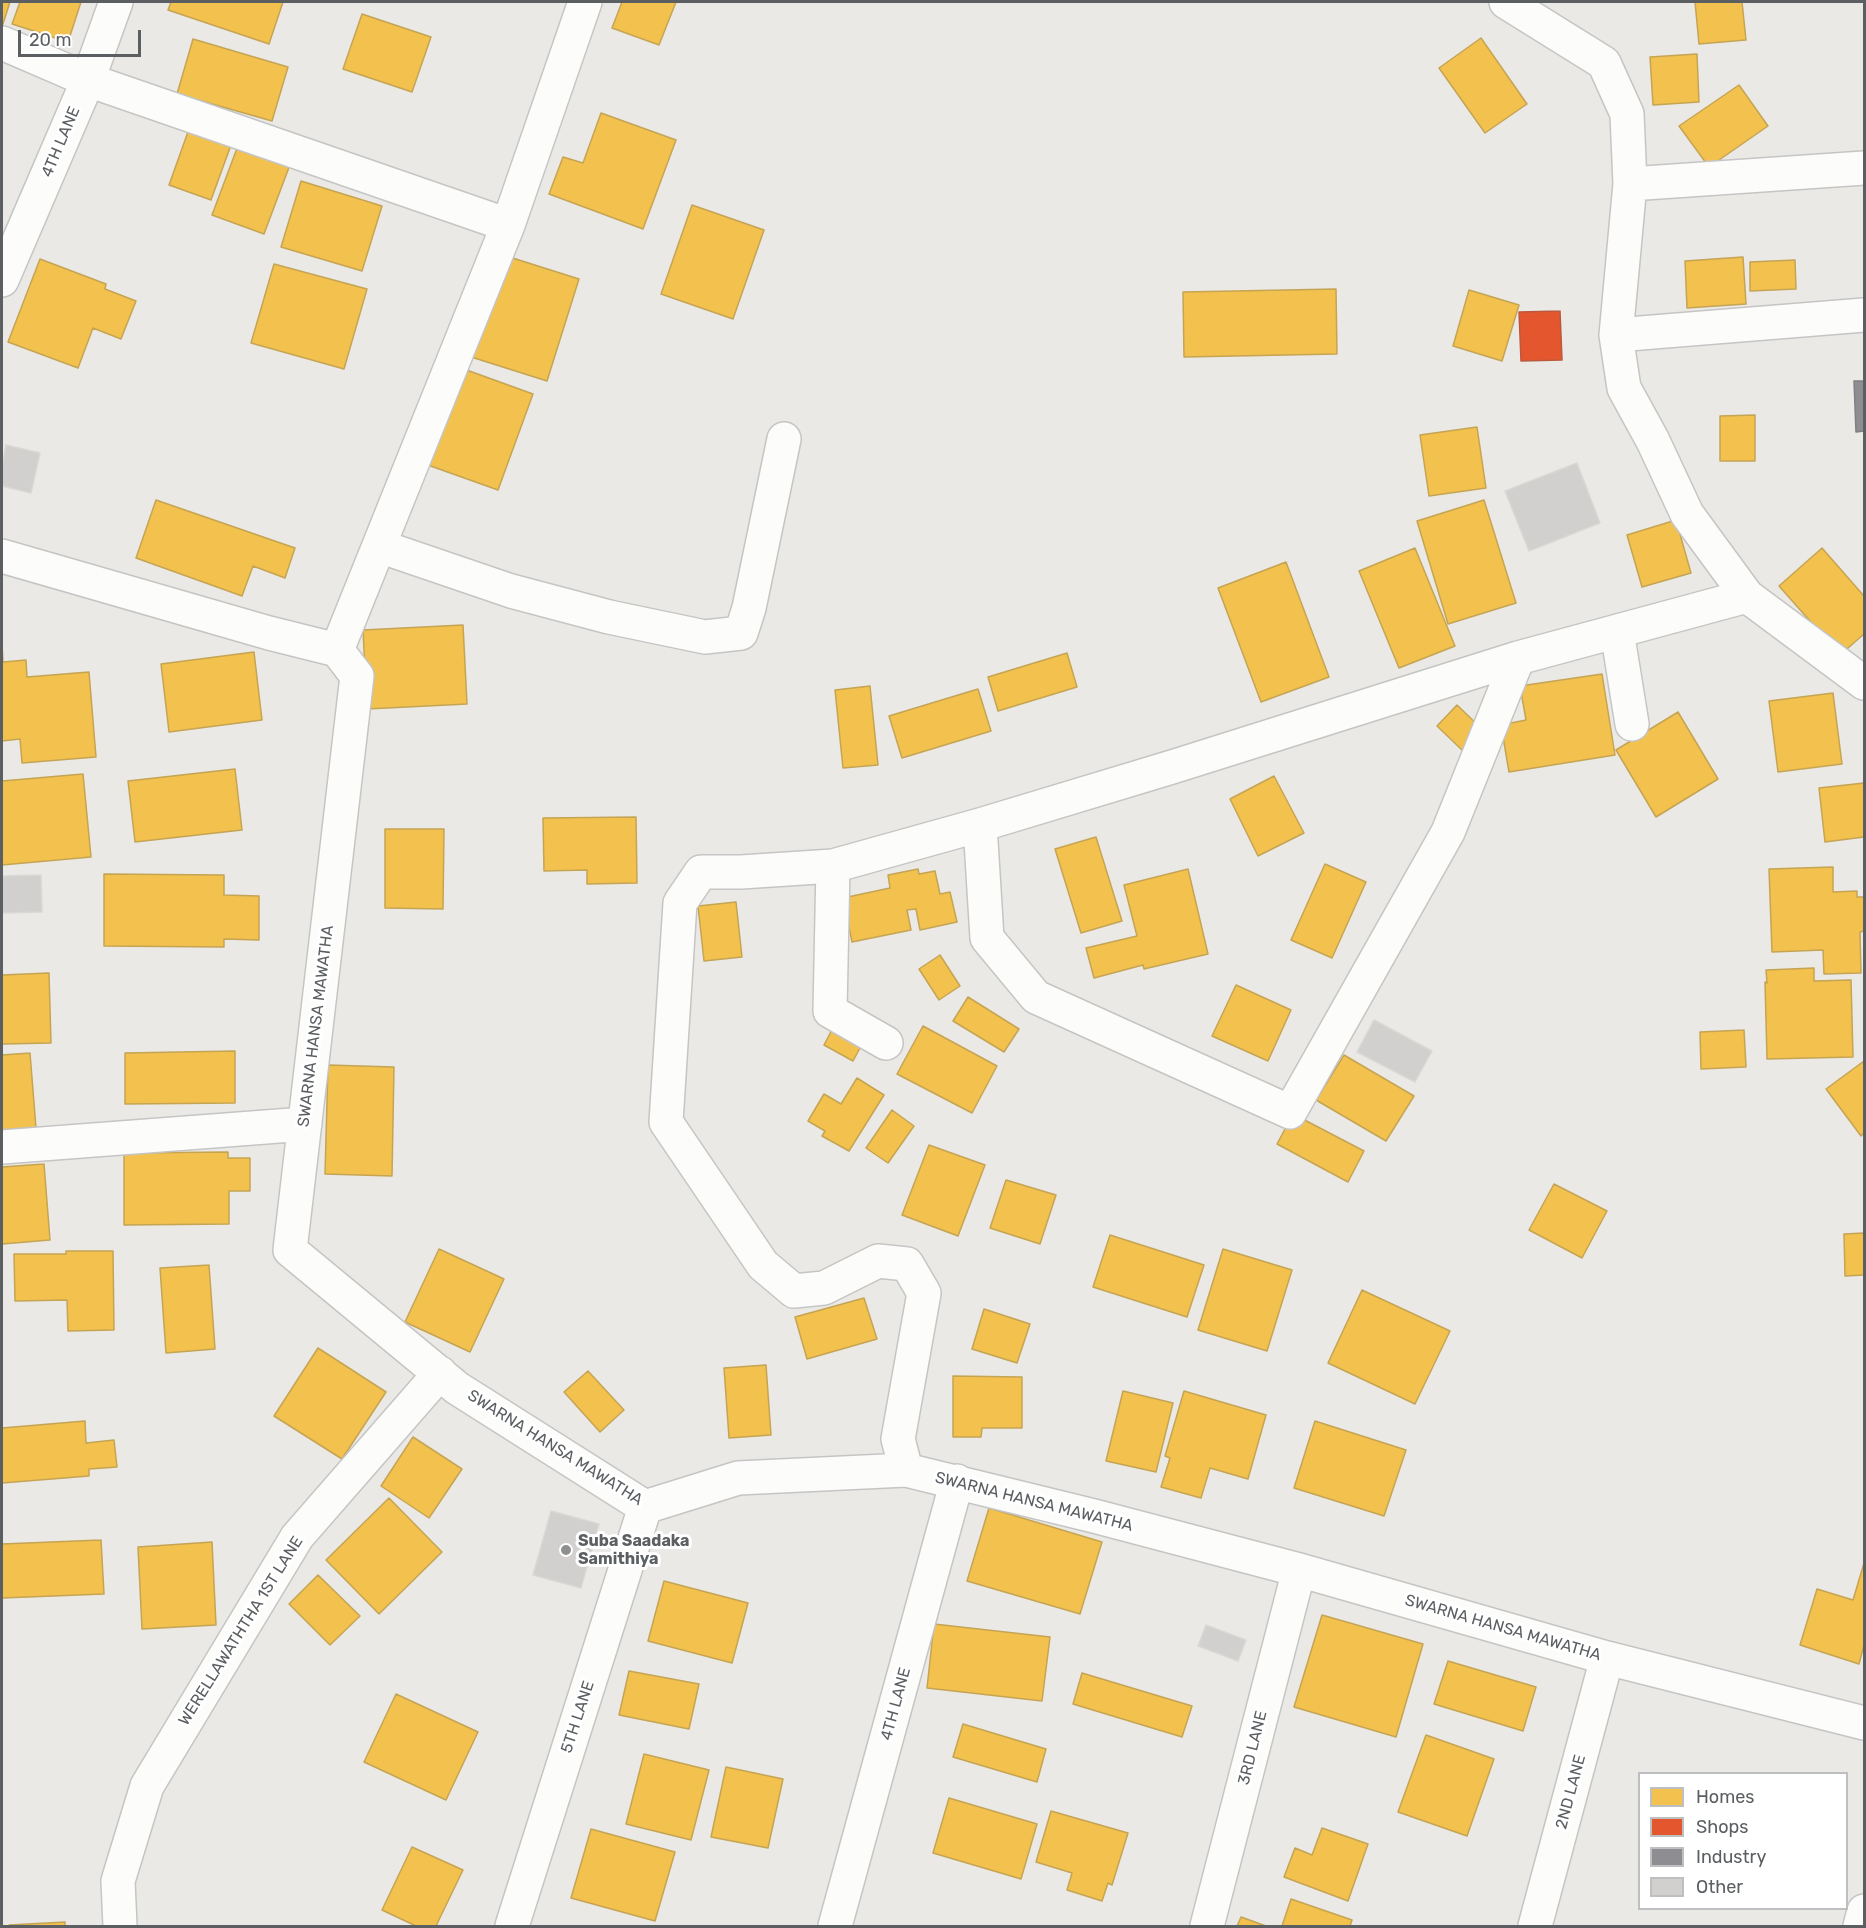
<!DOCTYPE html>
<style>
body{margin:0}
#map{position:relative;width:1866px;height:1928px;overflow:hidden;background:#eae9e5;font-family:Rubik,sans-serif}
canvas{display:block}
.frame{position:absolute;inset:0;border:3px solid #5b5f62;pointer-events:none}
.legend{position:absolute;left:1638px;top:1772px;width:210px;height:138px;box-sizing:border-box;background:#fff;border:2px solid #bdbfc0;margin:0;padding:8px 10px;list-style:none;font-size:18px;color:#5b5f62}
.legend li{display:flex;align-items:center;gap:12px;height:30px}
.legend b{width:30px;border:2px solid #bdbfc0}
.scale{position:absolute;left:18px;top:30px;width:123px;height:27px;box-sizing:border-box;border:3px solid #5b5f62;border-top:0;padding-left:8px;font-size:18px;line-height:21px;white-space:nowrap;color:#5b5f62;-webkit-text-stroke:4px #fff;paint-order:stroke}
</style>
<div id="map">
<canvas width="1866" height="1928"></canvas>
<div class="frame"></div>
<ul class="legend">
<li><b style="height:16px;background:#f2c14e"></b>Homes</li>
<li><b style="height:16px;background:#e4572e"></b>Shops</li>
<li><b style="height:16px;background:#8d8d92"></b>Industry</li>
<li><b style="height:16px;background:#d1d0ce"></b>Other</li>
</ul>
<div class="scale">20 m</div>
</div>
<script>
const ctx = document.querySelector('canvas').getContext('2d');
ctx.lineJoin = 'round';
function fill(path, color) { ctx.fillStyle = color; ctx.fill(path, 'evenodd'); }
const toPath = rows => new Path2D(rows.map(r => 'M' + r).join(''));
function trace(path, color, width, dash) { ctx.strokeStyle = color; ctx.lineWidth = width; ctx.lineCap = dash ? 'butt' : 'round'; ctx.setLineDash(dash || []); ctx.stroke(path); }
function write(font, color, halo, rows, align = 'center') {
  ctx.font = font + ' Rubik,sans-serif'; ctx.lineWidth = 6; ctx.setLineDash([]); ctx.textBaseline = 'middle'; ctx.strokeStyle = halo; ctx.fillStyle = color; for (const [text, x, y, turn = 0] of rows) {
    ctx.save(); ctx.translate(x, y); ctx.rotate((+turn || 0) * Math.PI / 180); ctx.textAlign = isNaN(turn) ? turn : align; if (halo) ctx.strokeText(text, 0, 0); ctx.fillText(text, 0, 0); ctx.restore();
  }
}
const homes = toPath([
 [2,2,10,2,2,27,2,2],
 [20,2,81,2,68,42,12,24,20,2],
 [171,2,283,2,269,44,168,10,171,2],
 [622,2,676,2,659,45,612,28,622,2],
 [1695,2,1742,2,1746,40,1699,44,1695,2],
 [362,14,431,37,412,92,343,69,362,14],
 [1481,38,1527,104,1485,133,1439,68,1481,38],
 [193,39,288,67,272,121,177,94,193,39],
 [1697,54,1699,102,1653,105,1650,57,1697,54],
 [1739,85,1768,126,1709,167,1679,126,1739,85],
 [601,113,676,140,643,229,549,194,563,157,583,163,601,113],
 [189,129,231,145,211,200,169,185,189,129],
 [239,143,291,162,264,234,212,215,239,143],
 [301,181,382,206,362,271,281,247,301,181],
 [692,205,764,230,733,319,661,294,692,205],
 [500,254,579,279,547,381,468,356,500,254],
 [1743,257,1746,304,1687,308,1685,261,1743,257],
 [40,259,106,284,105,289,136,301,121,339,93,328,78,368,8,342,40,259],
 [1795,260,1796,289,1750,291,1750,262,1795,260],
 [274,264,367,289,344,369,251,343,274,264],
 [1336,289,1337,354,1184,357,1183,292,1336,289],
 [1469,290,1519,305,1502,361,1453,346,1469,290],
 [461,368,533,394,498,490,425,464,461,368],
 [1755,415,1755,461,1720,461,1720,416,1755,415],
 [1477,427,1486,488,1429,496,1420,435,1477,427],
 [156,500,295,548,285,578,253,566,242,596,136,558,156,500],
 [1484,500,1516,603,1448,624,1417,521,1484,500],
 [1676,520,1691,573,1642,587,1627,535,1676,520],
 [1415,548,1455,646,1399,668,1359,571,1415,548],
 [1822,548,1864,596,1864,634,1840,655,1779,586,1822,548],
 [1286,562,1329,677,1261,702,1218,588,1286,562],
 [463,625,467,704,367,709,363,630,463,625],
 [2,644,3,662,26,660,27,677,89,672,96,757,22,763,20,739,2,741,2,644],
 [254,652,262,720,169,732,161,664,254,652],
 [1067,653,1077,687,998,711,988,677,1067,653],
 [1602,674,1615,755,1509,772,1501,725,1526,720,1520,686,1602,674],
 [870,686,878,765,843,768,835,690,870,686],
 [978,689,991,731,902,758,889,716,978,689],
 [1833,693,1842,764,1778,772,1769,701,1833,693],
 [1457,705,1482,729,1462,750,1437,726,1457,705],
 [1678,712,1718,779,1656,817,1616,750,1678,712],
 [235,769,242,830,135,842,128,781,235,769],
 [83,774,91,857,2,865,2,781,83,774],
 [1274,776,1304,833,1258,856,1230,799,1274,776],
 [1864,783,1864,837,1825,842,1819,788,1864,783],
 [636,817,637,883,587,884,587,870,544,871,543,818,636,817],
 [385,829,444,829,443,909,385,908,385,829],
 [1096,837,1122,921,1081,933,1055,849,1096,837],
 [1325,864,1366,882,1332,958,1291,940,1325,864],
 [1833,867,1833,892,1857,891,1857,897,1864,897,1864,931,1860,932,1861,973,1824,974,1823,950,1772,952,1769,869,1833,867],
 [918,869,919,874,935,871,940,894,950,892,957,922,920,930,916,909,907,910,911,930,852,942,843,898,890,888,888,875,918,869],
 [1188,869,1208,954,1144,969,1143,965,1094,978,1086,948,1137,936,1124,885,1188,869],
 [104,874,224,875,224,895,259,896,259,940,224,939,224,947,104,946,104,874],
 [736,902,742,957,704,961,698,906,736,902],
 [940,955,960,986,939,1000,919,969,940,955],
 [1814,968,1814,981,1851,980,1853,1057,1767,1059,1765,982,1767,983,1766,970,1814,968],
 [49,973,51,1043,2,1044,2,975,49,973],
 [1236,985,1291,1010,1268,1061,1212,1036,1236,985],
 [968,997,1019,1029,1004,1052,953,1021,968,997],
 [837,1020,867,1035,853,1061,824,1045,837,1020],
 [923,1026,997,1066,972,1113,897,1074,923,1026],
 [1744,1030,1746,1067,1701,1069,1700,1032,1744,1030],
 [235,1051,235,1103,125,1104,125,1053,235,1051],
 [30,1053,36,1128,2,1130,2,1055,30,1053],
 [1344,1055,1414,1096,1386,1141,1316,1100,1344,1055],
 [1864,1061,1864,1133,1861,1136,1826,1089,1864,1061],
 [328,1065,394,1067,392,1176,325,1174,328,1065],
 [857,1078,884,1095,849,1151,822,1136,825,1131,808,1121,824,1094,841,1104,857,1078],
 [892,1110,914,1126,888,1163,866,1148,892,1110],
 [1293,1114,1364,1151,1348,1182,1277,1144,1293,1114],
 [929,1145,985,1165,958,1236,902,1215,929,1145],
 [228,1152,228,1158,250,1158,250,1191,229,1191,229,1224,124,1225,124,1153,228,1152],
 [44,1164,50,1240,2,1244,2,1167,44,1164],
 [1006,1180,1056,1195,1040,1244,990,1228,1006,1180],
 [1554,1184,1607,1211,1582,1258,1529,1230,1554,1184],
 [1864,1233,1864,1275,1845,1276,1844,1234,1864,1233],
 [1110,1235,1204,1265,1187,1317,1093,1287,1110,1235],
 [439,1249,504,1279,470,1352,405,1322,439,1249],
 [1223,1249,1292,1270,1267,1351,1198,1330,1223,1249],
 [66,1251,113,1251,114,1330,68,1331,67,1300,15,1301,14,1254,66,1254,66,1251],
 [209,1265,215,1349,166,1353,160,1268,209,1265],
 [1362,1290,1450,1331,1415,1404,1328,1363,1362,1290],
 [864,1298,877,1339,807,1359,795,1317,864,1298],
 [984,1309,1030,1324,1017,1363,972,1349,984,1309],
 [318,1348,386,1392,342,1459,274,1416,318,1348],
 [766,1365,771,1435,729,1438,724,1368,766,1365],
 [588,1371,624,1410,600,1432,564,1392,588,1371],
 [953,1376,1022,1377,1022,1428,982,1428,981,1437,953,1437,953,1376],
 [1123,1391,1173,1403,1156,1472,1106,1461,1123,1391],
 [1184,1391,1266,1415,1248,1479,1210,1468,1201,1498,1161,1487,1170,1458,1165,1456,1184,1391],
 [85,1421,86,1443,114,1440,117,1467,89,1469,89,1476,2,1483,2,1428,85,1421],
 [1315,1421,1406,1450,1384,1516,1294,1488,1315,1421],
 [413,1437,462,1469,429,1518,381,1486,413,1437],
 [389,1498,442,1552,379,1614,326,1560,389,1498],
 [989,1508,1102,1542,1080,1614,967,1581,989,1508],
 [101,1540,104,1594,2,1598,2,1544,101,1540],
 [212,1542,216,1625,142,1629,138,1547,212,1542],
 [1864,1563,1864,1645,1859,1664,1800,1645,1817,1589,1853,1600,1864,1563],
 [318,1575,360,1616,330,1645,289,1604,318,1575],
 [664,1581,748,1603,732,1663,648,1641,664,1581],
 [1322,1615,1423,1644,1396,1737,1294,1707,1322,1615],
 [934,1624,1050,1637,1042,1701,927,1688,934,1624],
 [1448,1661,1536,1687,1523,1731,1434,1704,1448,1661],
 [629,1671,699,1684,689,1729,619,1715,629,1671],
 [1082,1673,1192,1706,1182,1737,1073,1704,1082,1673],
 [396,1694,478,1732,446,1800,364,1762,396,1694],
 [963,1724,1046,1749,1037,1782,953,1757,963,1724],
 [1426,1735,1494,1759,1467,1836,1398,1812,1426,1735],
 [644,1754,709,1770,691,1840,626,1824,644,1754],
 [726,1767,783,1779,768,1848,711,1837,726,1767],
 [949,1798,1037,1824,1021,1879,933,1853,949,1798],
 [1051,1811,1128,1833,1112,1885,1108,1883,1102,1901,1067,1890,1072,1873,1036,1862,1051,1811],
 [1322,1828,1368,1844,1348,1901,1284,1877,1295,1848,1312,1855,1322,1828],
 [591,1829,675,1852,655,1921,571,1898,591,1829],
 [412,1847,463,1870,436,1926,416,1926,382,1910,412,1847],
 [1291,1899,1352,1920,1350,1926,1282,1926,1291,1899],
 [1241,1917,1266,1926,1237,1926,1241,1917],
 [65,1922,65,1926,9,1926,9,1925,65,1922]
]);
const shops = toPath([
 [1560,311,1562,360,1521,361,1519,312,1560,311]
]);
const industry = toPath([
 [1854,381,1864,381,1864,431,1856,432,1854,381]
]);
const building = toPath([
 [6,445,40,453,31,493,2,486,2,466,6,445],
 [1577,463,1600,523,1529,551,1505,491,1577,463],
 [41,875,42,912,2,913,2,876,41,875],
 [1374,1020,1432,1051,1415,1082,1357,1052,1374,1020],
 [551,1511,599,1524,581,1588,533,1575,551,1511],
 [1206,1625,1246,1640,1238,1661,1198,1646,1206,1625]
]);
const street = toPath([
 [1506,2,1604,63,1627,114,1630,184],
 [2,43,88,80,508,225],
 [1864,168,1630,184,1616,335,1624,388,1653,441,1687,514,1747,596,1864,683],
 [2,280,88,80,116,2],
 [1616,335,1864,315],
 [379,546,511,591,609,617,705,637,741,633,749,608,784,439],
 [2,556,269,633,337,650,357,676,290,1250,457,1388,645,1507,738,1478,906,1470,1094,1516,1299,1570,1607,1658,1864,1723],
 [1617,631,1632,724],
 [337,650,508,225,585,2],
 [980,825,987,938,1036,997,1290,1112,1448,832,1518,658],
 [833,866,830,1011,886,1043],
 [2,1147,305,1124],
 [906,1470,898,1439,924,1293,907,1264,878,1261,824,1288,794,1291,763,1265,666,1122,680,903,701,872,741,872,833,866,980,825,1172,767,1518,658,1747,596],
 [120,1926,118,1881,147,1786,297,1537,440,1373],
 [512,1926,645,1507],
 [835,1926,957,1481],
 [1207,1926,1299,1570],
 [1535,1926,1607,1658],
 [1860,1926,1864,1911]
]);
const markers = [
 [566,1550,6,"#8d8f90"]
];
const streetNames = [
 ["4TH LANE",61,142,-67],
 ["SWARNA HANSA MAWATHA",316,1026,-83],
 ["SWARNA HANSA MAWATHA",555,1448,32],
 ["SWARNA HANSA MAWATHA",1034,1502,14],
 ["SWARNA HANSA MAWATHA",1503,1628,16],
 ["WERELLAWATHTHA 1ST LANE",241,1631,-58],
 ["4TH LANE",896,1704,-75],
 ["5TH LANE",578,1717,-72],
 ["3RD LANE",1253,1748,-76],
 ["2ND LANE",1571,1792,-75]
];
const poiNames = [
 ["Suba Saadaka",578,1541],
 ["Samithiya",578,1559]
];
fill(homes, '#f2c14e');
trace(homes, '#c5a454', 1.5);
fill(shops, '#e4572e');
trace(shops, '#bb593e', 1.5);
fill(industry, '#8d8d92');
trace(industry, '#7e7f84', 1.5);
fill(building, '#d1d0ce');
trace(building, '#d9d8d4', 1.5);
trace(street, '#c5c5c5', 36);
trace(street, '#fcfcfb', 33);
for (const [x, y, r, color] of markers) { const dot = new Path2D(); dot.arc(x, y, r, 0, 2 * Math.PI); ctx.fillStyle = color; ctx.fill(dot); trace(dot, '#fff', 2); }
write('16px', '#5b5f62', '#fff', streetNames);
write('bold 16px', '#5b5f62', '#fff', poiNames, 'left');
</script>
